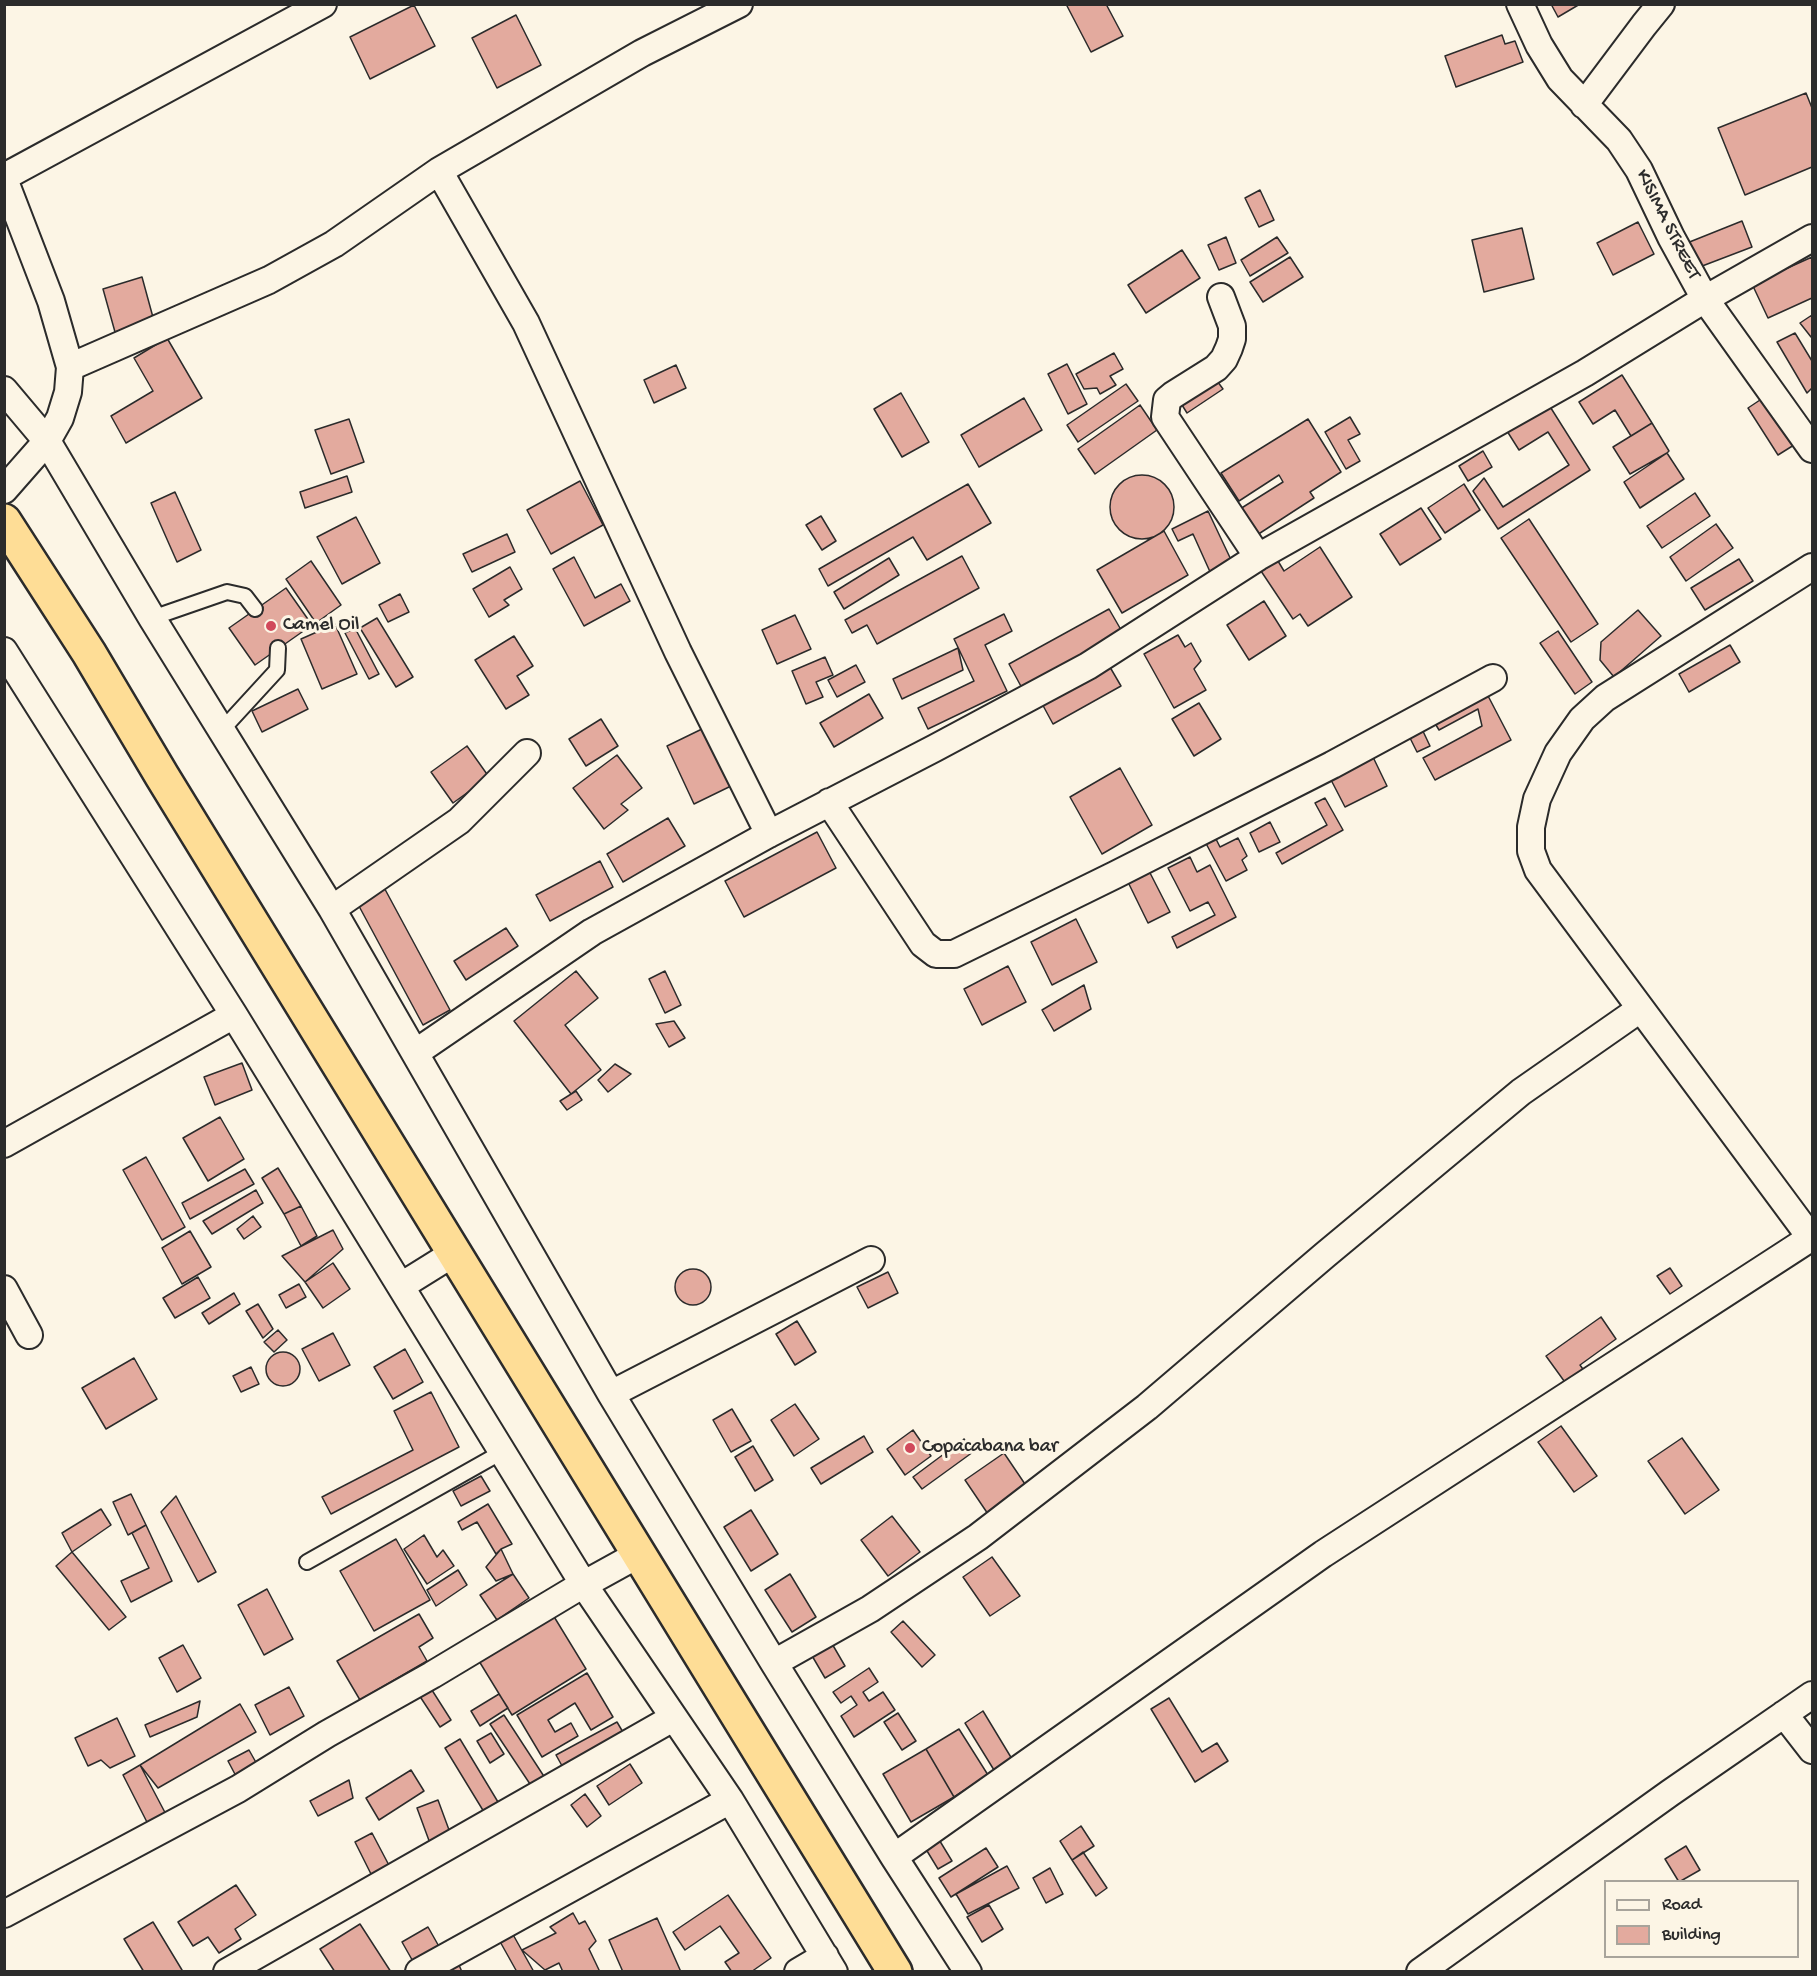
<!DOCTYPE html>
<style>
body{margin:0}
#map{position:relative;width:1817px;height:1976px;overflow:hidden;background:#fcf5e5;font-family:"Gochi Hand",sans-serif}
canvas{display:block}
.frame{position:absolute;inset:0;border:6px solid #2b2b2b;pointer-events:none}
.legend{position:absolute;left:1604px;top:1880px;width:195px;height:78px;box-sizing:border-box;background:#fcf5e5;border:2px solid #a8a49b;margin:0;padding:8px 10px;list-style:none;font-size:18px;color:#2b2b2b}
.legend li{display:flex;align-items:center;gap:12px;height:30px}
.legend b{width:30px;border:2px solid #a8a49b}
</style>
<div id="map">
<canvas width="1817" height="1976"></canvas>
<div class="frame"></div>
<ul class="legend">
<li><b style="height:8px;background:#fcf5e5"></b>Road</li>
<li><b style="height:16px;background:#e3aa9e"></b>Building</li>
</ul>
</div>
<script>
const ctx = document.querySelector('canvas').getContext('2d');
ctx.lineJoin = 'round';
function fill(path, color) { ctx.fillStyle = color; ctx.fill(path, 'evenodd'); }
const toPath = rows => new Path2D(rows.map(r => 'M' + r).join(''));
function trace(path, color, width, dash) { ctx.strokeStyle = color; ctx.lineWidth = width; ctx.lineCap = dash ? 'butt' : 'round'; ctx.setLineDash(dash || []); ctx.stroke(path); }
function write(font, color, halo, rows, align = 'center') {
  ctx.font = font + ' "Gochi Hand",sans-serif'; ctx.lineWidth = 6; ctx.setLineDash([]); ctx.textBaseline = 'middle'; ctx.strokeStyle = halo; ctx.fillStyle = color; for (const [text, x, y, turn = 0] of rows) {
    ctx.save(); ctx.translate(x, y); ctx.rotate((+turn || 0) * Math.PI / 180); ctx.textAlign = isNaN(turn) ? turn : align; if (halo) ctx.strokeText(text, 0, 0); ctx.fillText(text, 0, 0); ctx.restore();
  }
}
const building = toPath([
 [1066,4,1106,4,1123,36,1091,52,1066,4],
 [1551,4,1580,4,1558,17,1551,4],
 [414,5,435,46,370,79,350,37,414,5],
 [516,15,541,65,497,88,472,38,516,15],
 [1502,35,1505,44,1515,41,1523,62,1456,87,1445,56,1502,35],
 [1806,93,1812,108,1812,167,1745,195,1718,128,1806,93],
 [1260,190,1274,220,1259,227,1245,198,1260,190],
 [1742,221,1752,247,1697,268,1687,243,1742,221],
 [1638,222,1654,254,1613,275,1597,243,1638,222],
 [1522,228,1534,279,1484,292,1472,240,1522,228],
 [1226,237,1236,263,1219,270,1208,245,1226,237],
 [1277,237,1288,253,1250,276,1241,260,1277,237],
 [1182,250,1200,278,1146,313,1128,285,1182,250],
 [1290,257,1303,277,1263,302,1250,282,1290,257],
 [1812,257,1812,298,1768,318,1752,284,1812,257],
 [142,277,154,321,115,332,103,289,142,277],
 [1812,315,1812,337,1811,337,1800,323,1812,315],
 [1795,333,1812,361,1812,388,1807,393,1777,342,1795,333],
 [167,338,202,398,126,443,111,416,153,391,134,358,167,338],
 [1114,353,1123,369,1110,376,1116,385,1100,394,1097,388,1084,389,1076,374,1114,353],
 [1067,364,1087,404,1068,414,1048,374,1067,364],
 [676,365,686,388,654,403,644,380,676,365],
 [1212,374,1223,389,1187,413,1177,397,1212,374],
 [1622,375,1652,423,1631,436,1615,410,1593,424,1579,402,1622,375],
 [1126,384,1138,401,1078,442,1067,425,1126,384],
 [901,393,929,442,902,457,874,409,901,393],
 [1024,398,1042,430,979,467,961,435,1024,398],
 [1763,398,1794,445,1778,455,1748,408,1763,398],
 [1140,405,1157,430,1095,474,1078,449,1140,405],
 [1549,405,1590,470,1498,529,1473,491,1484,478,1503,507,1569,465,1548,432,1519,450,1507,431,1549,405],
 [1350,417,1360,434,1348,440,1360,461,1346,469,1325,432,1350,417],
 [349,419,364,462,331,474,315,430,349,419],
 [1308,419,1341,472,1310,492,1314,498,1257,535,1240,509,1283,482,1279,475,1239,501,1221,473,1308,419],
 [1652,423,1669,451,1667,453,1630,474,1613,447,1652,423],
 [1483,451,1492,467,1468,481,1459,466,1483,451],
 [1667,453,1684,479,1640,508,1624,482,1667,453],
 '1110 507a32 32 0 1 1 64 0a32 32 0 1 1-64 0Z',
 [347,476,352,492,305,508,300,492,347,476],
 [580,481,603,525,551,554,527,510,580,481],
 [968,484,991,523,927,560,913,537,828,586,819,569,968,484],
 [1464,484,1480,510,1445,533,1428,508,1464,484],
 [175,492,201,550,177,562,151,503,175,492],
 [1695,493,1710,516,1662,548,1647,526,1695,493],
 [1421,508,1441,539,1400,565,1380,534,1421,508],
 [1208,511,1233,564,1211,574,1193,534,1178,541,1172,529,1208,511],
 [821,516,836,541,822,550,806,525,821,516],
 [356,517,380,563,342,584,317,537,356,517],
 [1529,519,1598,624,1571,642,1501,538,1529,519],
 [1716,524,1733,548,1686,581,1670,557,1716,524],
 [1164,531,1188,575,1122,613,1097,570,1164,531],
 [507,534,515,552,472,572,463,554,507,534],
 [1320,547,1352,597,1308,626,1300,614,1293,619,1261,571,1278,561,1284,571,1320,547],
 [962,556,979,588,877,644,867,625,852,633,845,620,962,556],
 [574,557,595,598,621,584,630,601,584,626,553,569,574,557],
 [889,558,899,575,844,609,834,592,889,558],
 [1739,559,1753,581,1705,610,1691,588,1739,559],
 [311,561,341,605,316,623,286,579,311,561],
 [510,567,522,589,504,600,509,605,489,617,473,589,510,567],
 [286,588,312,625,255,665,229,628,286,588],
 [400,594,409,612,388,622,379,605,400,594],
 [1264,601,1286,636,1249,660,1227,625,1264,601],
 [1109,609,1124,635,1023,690,1009,664,1109,609],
 [1638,610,1661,636,1614,677,1600,660,1601,642,1638,610],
 [1004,614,1012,631,985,645,1007,691,928,729,918,708,974,681,954,639,1004,614],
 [795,615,811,649,777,664,762,630,795,615],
 [377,618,413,677,396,687,360,628,377,618],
 [335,624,357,674,322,689,301,639,335,624],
 [355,628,379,674,369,679,345,633,355,628],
 [1558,631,1592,682,1575,694,1540,643,1558,631],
 [1178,635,1185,647,1191,643,1201,661,1194,669,1206,690,1174,708,1144,654,1178,635],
 [514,636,533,666,517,676,529,695,506,709,475,660,514,636],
 [1730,645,1740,662,1689,692,1679,674,1730,645],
 [958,648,963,670,902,699,893,679,958,648],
 [825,657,833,675,816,682,823,697,806,704,792,671,825,657],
 [1107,662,1121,686,1053,724,1040,700,1107,662],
 [856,665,865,682,837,697,828,680,856,665],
 [298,689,308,709,262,732,252,711,298,689],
 [1486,692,1511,740,1435,780,1423,758,1482,726,1478,709,1439,730,1433,720,1486,692],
 [869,694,883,718,834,747,820,723,869,694],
 [1199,703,1221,739,1194,756,1172,719,1199,703],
 [601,719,618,746,586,766,569,739,601,719],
 [1421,727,1430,746,1417,752,1408,734,1421,727],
 [704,728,731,786,694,804,667,746,704,728],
 [467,746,489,777,453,803,431,772,467,746],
 [617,755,642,788,621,804,628,810,604,829,573,788,617,755],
 [1372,755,1387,786,1345,807,1329,776,1372,755],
 [1120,768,1152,825,1102,854,1070,797,1120,768],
 [1325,798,1343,830,1282,864,1276,853,1327,825,1315,803,1325,798],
 [668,818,685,846,623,882,607,854,668,818],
 [1270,822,1280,842,1259,852,1250,833,1270,822],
 [1212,831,1220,847,1238,838,1247,856,1242,860,1247,870,1226,881,1202,836,1212,831],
 [817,832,836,868,744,917,725,881,817,832],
 [1190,857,1197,872,1210,865,1236,917,1177,948,1172,937,1215,915,1208,902,1190,911,1168,868,1190,857],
 [600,861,613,887,550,921,536,895,600,861],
 [1147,867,1170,912,1148,923,1126,878,1147,867],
 [380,880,450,1010,423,1025,353,895,380,880],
 [1076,919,1097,962,1052,985,1031,942,1076,919],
 [506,928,518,946,466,980,454,961,506,928],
 [1008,966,1026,1002,982,1025,964,989,1008,966],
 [576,971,598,998,565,1025,601,1070,571,1094,514,1021,576,971],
 [665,971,681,1005,665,1013,649,979,665,971],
 [1084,985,1091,1009,1054,1031,1042,1010,1084,985],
 [674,1021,685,1038,669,1047,656,1024,674,1021],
 [242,1063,252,1090,215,1105,204,1077,242,1063],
 [615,1064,631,1074,608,1092,598,1080,615,1064],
 [576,1091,582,1100,567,1110,560,1101,576,1091],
 [220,1117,244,1159,208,1181,183,1138,220,1117],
 [146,1157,185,1227,162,1240,123,1170,146,1157],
 [278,1168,301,1206,284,1214,262,1178,278,1168],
 [245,1169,254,1184,190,1219,182,1203,245,1169],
 [256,1190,263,1203,212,1234,203,1221,256,1190],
 [301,1206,317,1236,301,1246,284,1214,301,1206],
 [253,1216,261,1227,244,1239,237,1229,253,1216],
 [333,1230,343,1249,305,1282,282,1256,333,1230],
 [190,1231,211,1267,182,1284,162,1248,190,1231],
 [333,1263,350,1289,323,1308,305,1282,333,1263],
 [1670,1268,1682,1286,1670,1294,1657,1276,1670,1268],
 '675 1287a18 18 0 1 1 36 0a18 18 0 1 1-36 0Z',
 [888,1272,898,1293,868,1308,857,1287,888,1272],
 [198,1277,210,1298,175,1318,163,1298,198,1277],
 [299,1284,306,1297,286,1308,279,1295,299,1284],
 [234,1293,240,1304,209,1324,202,1313,234,1293],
 [258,1304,273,1329,263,1338,246,1311,258,1304],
 [1601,1317,1616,1339,1580,1365,1585,1372,1567,1385,1546,1356,1601,1317],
 [797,1321,816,1352,795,1365,776,1334,797,1321],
 [278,1330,287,1340,274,1352,264,1342,278,1330],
 [333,1333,350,1365,319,1381,302,1349,333,1333],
 [405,1349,423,1382,393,1399,374,1367,405,1349],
 '266 1369a17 17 0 1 1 34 0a17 17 0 1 1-34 0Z',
 [134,1358,157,1399,106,1429,82,1388,134,1358],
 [251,1367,259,1384,241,1392,233,1376,251,1367],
 [431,1392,459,1447,331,1514,322,1497,413,1450,394,1411,431,1392],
 [795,1404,819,1439,794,1456,771,1420,795,1404],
 [732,1409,751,1441,731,1452,713,1420,732,1409],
 [1561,1426,1597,1476,1574,1492,1538,1442,1561,1426],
 [913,1430,931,1456,905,1475,887,1449,913,1430],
 [864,1436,873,1452,821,1484,811,1468,864,1436],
 [1682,1438,1719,1490,1685,1514,1648,1461,1682,1438],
 [964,1439,973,1452,922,1489,913,1477,964,1439],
 [753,1446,773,1480,755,1491,735,1457,753,1446],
 [1004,1453,1029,1490,990,1517,965,1480,1004,1453],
 [481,1476,490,1491,461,1506,453,1491,481,1476],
 [131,1494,146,1525,128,1535,113,1502,131,1494],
 [176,1496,216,1572,198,1582,161,1512,176,1496],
 [488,1504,512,1544,501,1549,496,1554,477,1522,462,1530,458,1522,488,1504],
 [101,1509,111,1525,72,1552,62,1533,101,1509],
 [751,1510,778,1554,751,1571,724,1527,751,1510],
 [892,1516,920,1552,888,1576,861,1540,892,1516],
 [146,1525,172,1581,131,1602,121,1581,149,1568,132,1533,146,1525],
 [424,1535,437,1557,443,1550,454,1566,427,1584,404,1549,424,1535],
 [396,1539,430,1600,374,1631,340,1571,396,1539],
 [501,1549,513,1574,496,1581,486,1567,501,1549],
 [72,1552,126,1617,109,1630,56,1566,72,1552],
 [992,1557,1020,1596,990,1616,963,1577,992,1557],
 [458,1570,467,1585,436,1606,427,1590,458,1570],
 [513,1574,529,1598,497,1620,480,1595,513,1574],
 [790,1574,816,1617,792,1632,765,1590,790,1574],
 [267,1589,293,1639,264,1655,238,1605,267,1589],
 [419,1614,433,1638,419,1647,427,1661,360,1700,337,1661,419,1614],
 [553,1615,586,1669,512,1715,479,1661,553,1615],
 [903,1621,935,1655,922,1667,891,1632,903,1621],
 [831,1642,845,1666,825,1678,811,1654,831,1642],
 [183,1645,201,1678,177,1692,159,1658,183,1645],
 [869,1668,878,1682,863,1692,869,1701,883,1692,895,1710,854,1737,841,1716,857,1705,851,1696,841,1703,833,1692,869,1668],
 [587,1673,613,1717,591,1730,575,1703,548,1720,555,1732,571,1723,578,1736,542,1757,517,1715,587,1673],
 [289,1687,304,1716,270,1735,255,1705,289,1687],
 [430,1687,451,1720,440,1727,419,1695,430,1687],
 [499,1694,508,1708,480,1726,471,1711,499,1694],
 [1169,1698,1202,1752,1217,1743,1228,1761,1195,1782,1151,1709,1169,1698],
 [200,1701,197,1717,150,1737,145,1725,200,1701],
 [240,1704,256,1732,158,1788,140,1765,240,1704],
 [983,1711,1012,1759,994,1770,965,1723,983,1711],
 [898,1713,916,1741,902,1750,884,1722,898,1713],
 [504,1715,547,1781,534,1790,490,1724,504,1715],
 [117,1718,135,1756,110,1768,101,1760,88,1766,75,1738,117,1718],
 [617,1722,627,1739,566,1773,556,1755,617,1722],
 [959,1729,988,1775,954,1797,926,1749,959,1729],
 [491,1733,504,1754,490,1763,477,1741,491,1733],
 [460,1739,498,1802,484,1812,445,1748,460,1739],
 [926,1749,954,1797,911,1822,883,1774,926,1749],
 [249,1750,258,1766,237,1778,228,1761,249,1750],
 [630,1764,642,1783,609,1805,597,1786,630,1764],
 [140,1765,170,1822,152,1832,123,1775,140,1765],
 [411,1770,424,1791,379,1820,366,1798,411,1770],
 [349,1780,353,1798,318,1816,310,1801,349,1780],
 [585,1794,601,1816,587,1827,571,1805,585,1794],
 [438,1800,452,1838,431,1846,417,1808,438,1800],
 [1081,1826,1094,1846,1072,1860,1060,1841,1081,1826],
 [372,1833,392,1871,374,1880,355,1842,372,1833],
 [935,1833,952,1861,938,1869,921,1841,935,1833],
 [1686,1846,1700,1870,1679,1882,1665,1859,1686,1846],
 [986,1848,998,1867,951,1897,939,1878,986,1848],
 [1083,1852,1107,1888,1096,1896,1072,1860,1083,1852],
 [1007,1866,1019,1888,968,1914,956,1894,1007,1866],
 [1050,1868,1063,1894,1046,1903,1033,1878,1050,1868],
 [236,1885,256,1915,235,1929,241,1939,219,1953,208,1937,193,1946,178,1922,236,1885],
 [728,1895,771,1958,751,1972,732,1972,725,1962,739,1953,720,1926,685,1950,673,1932,728,1895],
 [989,1905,1003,1929,982,1942,967,1917,989,1905],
 [573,1913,579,1924,585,1921,596,1941,589,1949,600,1972,563,1972,559,1963,545,1970,522,1950,556,1933,550,1927,573,1913],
 [657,1918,681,1972,623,1972,609,1940,657,1918],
 [153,1922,182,1970,179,1972,144,1972,124,1939,153,1922],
 [360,1924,391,1972,335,1972,320,1949,360,1924],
 [428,1927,441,1950,415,1965,402,1942,428,1927],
 [511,1931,534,1972,517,1972,498,1938,511,1931],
 [459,1965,462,1972,443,1972,459,1965]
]);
const service = toPath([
 [152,618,227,592,245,596,255,609],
 [221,731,277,670,278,648],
 [307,1562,502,1452]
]);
const minor = toPath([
 [1520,4,1539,45,1560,79,1619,140,1639,170,1671,237,1705,299,1812,449],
 [1584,105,1644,25,1661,4],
 [439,171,526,323,678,652,769,834],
 [4,177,323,4],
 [4,179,51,301,70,367,68,392,60,418,47,441,4,490],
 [1221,297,1232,326,1232,339,1229,348,1224,359,1216,368,1173,395,1167,400,1165,417,1258,557],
 [70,367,269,280,334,244,439,171,642,53,739,4],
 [4,390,47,441,152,618,332,909,611,1394,774,1663,894,1857,968,1972],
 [4,651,234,1015,584,1585,730,1800,834,1972],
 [829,802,923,944,936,954,954,954,1115,875,1332,765,1493,678],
 [332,909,459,821,527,753],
 [415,1053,592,932,769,834,935,748,1088,666,1258,557,1585,373,1705,299,1812,238],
 [4,1144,234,1015],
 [1811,1238,1538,870,1531,851,1531,827,1537,799,1558,753,1582,719,1605,698,1812,567],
 [401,1286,454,1253],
 [4,1289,29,1335],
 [611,1394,871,1260],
 [774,1663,870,1609,978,1537,1147,1407,1325,1255,1521,1092,1640,1009],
 [1784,1714,1812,1750],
 [894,1857,1323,1554,1812,1237],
 [4,1914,238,1789,327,1734,432,1675,572,1591,639,1554],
 [227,1972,673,1718],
 [419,1972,730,1800],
 [798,1972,825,1956],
 [1420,1972,1670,1793,1812,1695]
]);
const trunk = toPath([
 [4,521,89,653,162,776,895,1972]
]);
const markers = [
 [271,626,6,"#d1495b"],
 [910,1448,6,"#d1495b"]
];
const streetNames = [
 ["KISIMA STREET",1667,225,63]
];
const poiNames = [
 ["Camel Oil",283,626],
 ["Copacabana bar",922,1448]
];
fill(building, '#e3aa9e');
trace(building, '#2b2b2b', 1.5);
trace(service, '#2b2b2b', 18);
trace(minor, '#2b2b2b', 30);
trace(trunk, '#2b2b2b', 38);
trace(service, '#fcf5e5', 14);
trace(minor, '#fcf5e5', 26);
trace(trunk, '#fedd96', 33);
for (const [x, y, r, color] of markers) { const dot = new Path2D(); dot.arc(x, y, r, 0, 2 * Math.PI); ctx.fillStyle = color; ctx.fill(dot); trace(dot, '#fcf5e5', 2); }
write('20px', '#2b2b2b', '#fcf5e5', streetNames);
write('20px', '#2b2b2b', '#fcf5e5', poiNames, 'left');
</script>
